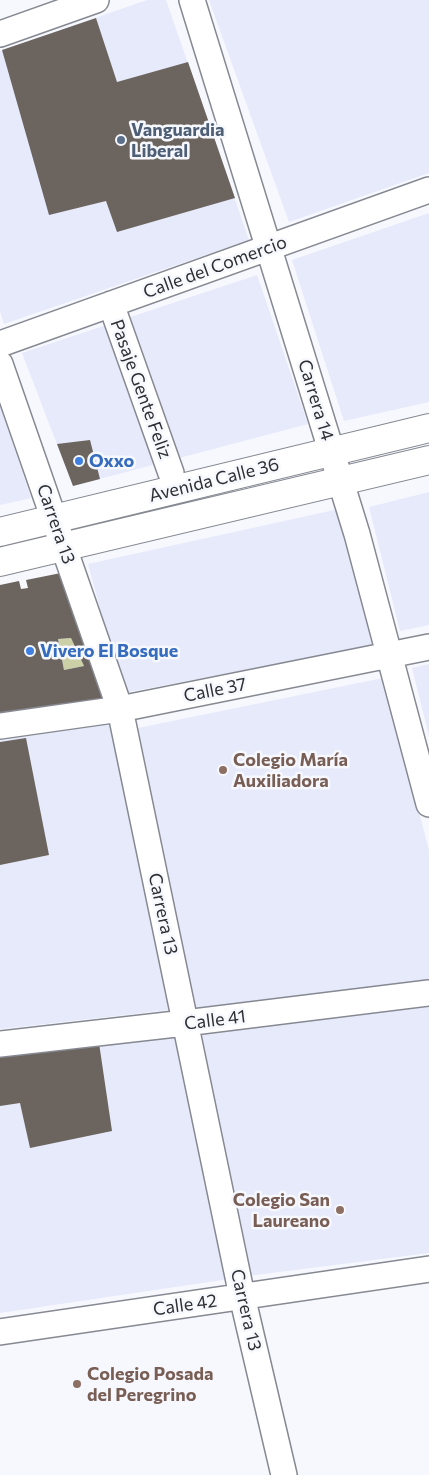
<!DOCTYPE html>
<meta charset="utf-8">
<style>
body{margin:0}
canvas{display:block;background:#f6f8fe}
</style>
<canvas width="429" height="1475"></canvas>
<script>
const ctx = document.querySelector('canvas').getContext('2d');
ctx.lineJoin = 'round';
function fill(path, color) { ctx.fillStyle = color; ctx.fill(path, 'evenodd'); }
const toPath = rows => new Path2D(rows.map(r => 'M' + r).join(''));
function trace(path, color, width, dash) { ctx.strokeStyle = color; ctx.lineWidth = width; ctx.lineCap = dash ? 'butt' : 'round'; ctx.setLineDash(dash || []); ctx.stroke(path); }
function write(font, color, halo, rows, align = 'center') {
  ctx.font = font + ' Commissioner,sans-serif'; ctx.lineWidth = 5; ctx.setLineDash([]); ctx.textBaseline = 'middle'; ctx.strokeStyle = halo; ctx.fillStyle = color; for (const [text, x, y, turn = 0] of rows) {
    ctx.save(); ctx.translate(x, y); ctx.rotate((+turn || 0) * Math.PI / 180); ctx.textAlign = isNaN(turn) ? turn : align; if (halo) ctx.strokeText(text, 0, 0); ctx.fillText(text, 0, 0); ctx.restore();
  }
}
const built = toPath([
 [147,0,166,0,249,240,4,324,0,311,0,51],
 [209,0,429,0,429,173,289,222],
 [429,213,429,402,344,421,292,260],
 [257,275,308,424,73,486,22,353],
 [0,406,31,498,0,505],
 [429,492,429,625,400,631,369,507],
 [339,509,377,645,123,693,88,564],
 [429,664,429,736,412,668],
 [383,678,429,850,429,985,195,1010,138,728],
 [113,719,169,1010,0,1029,0,736],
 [429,1002,429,1253,248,1276,200,1030],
 [175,1034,229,1279,0,1313,0,1054]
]);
const green = toPath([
 [71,638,84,666,64,670,58,639]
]);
const building = toPath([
 [96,18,117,82,188,62,235,198,117,232,106,201,49,215,2,50],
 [90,440,100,479,73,486,57,444],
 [66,572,112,704,0,720,0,585,19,581,21,589,28,588,26,580],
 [71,638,84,666,64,670,58,639],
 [26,738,49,855,0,865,0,742],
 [99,1043,112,1131,30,1148,20,1103,0,1106,0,1053]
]);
const minor = toPath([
 [192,0,357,534,429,804],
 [0,34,96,0],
 [111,304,171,473],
 [0,344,429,190],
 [0,364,120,709,242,1296,284,1475],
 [0,726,120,709,429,647],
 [0,1044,185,1023,429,993],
 [0,1332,429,1269]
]);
const major = toPath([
 [0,532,429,428],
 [0,562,429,460]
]);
const markers = [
 [121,140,5,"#5c6f8a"],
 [79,461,5,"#3f7fe0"],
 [30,651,5,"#3f7fe0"],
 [223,770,5,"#8d6e63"],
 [340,1210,5,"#8d6e63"],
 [77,1384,5,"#8d6e63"]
];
const serviceNames = [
 ["Vanguardia",131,130],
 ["Liberal",131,151]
];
const streetNames = [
 ["Calle del Comercio",215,267,-20],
 ["Pasaje Gente Feliz",141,389,70],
 ["Carrera 14",316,400,73],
 ["Avenida Calle 36",214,480,-14],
 ["Carrera 13",56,524,71],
 ["Calle 37",215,690,-11],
 ["Carrera 13",163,914,78],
 ["Calle 41",215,1020,-7],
 ["Calle 42",185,1305,-8],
 ["Carrera 13",246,1310,77]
];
const shopNames = [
 ["Oxxo",89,461],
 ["Vivero El Bosque",40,651]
];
const educationNames = [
 ["Colegio María",233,760],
 ["Auxiliadora",233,781],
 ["Colegio San",330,1200,"right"],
 ["Laureano",330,1221,"right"],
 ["Colegio Posada",87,1374],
 ["del Peregrino",87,1395]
];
fill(built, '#e6eafb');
fill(green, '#ccd0a7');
fill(building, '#6c655f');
trace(minor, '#868991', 28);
trace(major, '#868991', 30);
trace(minor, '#fff', 25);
trace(major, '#fff', 28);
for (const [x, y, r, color] of markers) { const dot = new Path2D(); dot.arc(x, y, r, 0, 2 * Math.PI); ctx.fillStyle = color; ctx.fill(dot); trace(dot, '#f6f8fe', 2); }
write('bold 18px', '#4e5e75', '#f6f8fe', serviceNames, 'left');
write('18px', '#2e2f32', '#f6f8fe', streetNames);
write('bold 18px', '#366cbe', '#f6f8fe', shopNames, 'left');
write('bold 18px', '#785e54', '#f6f8fe', educationNames, 'left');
</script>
